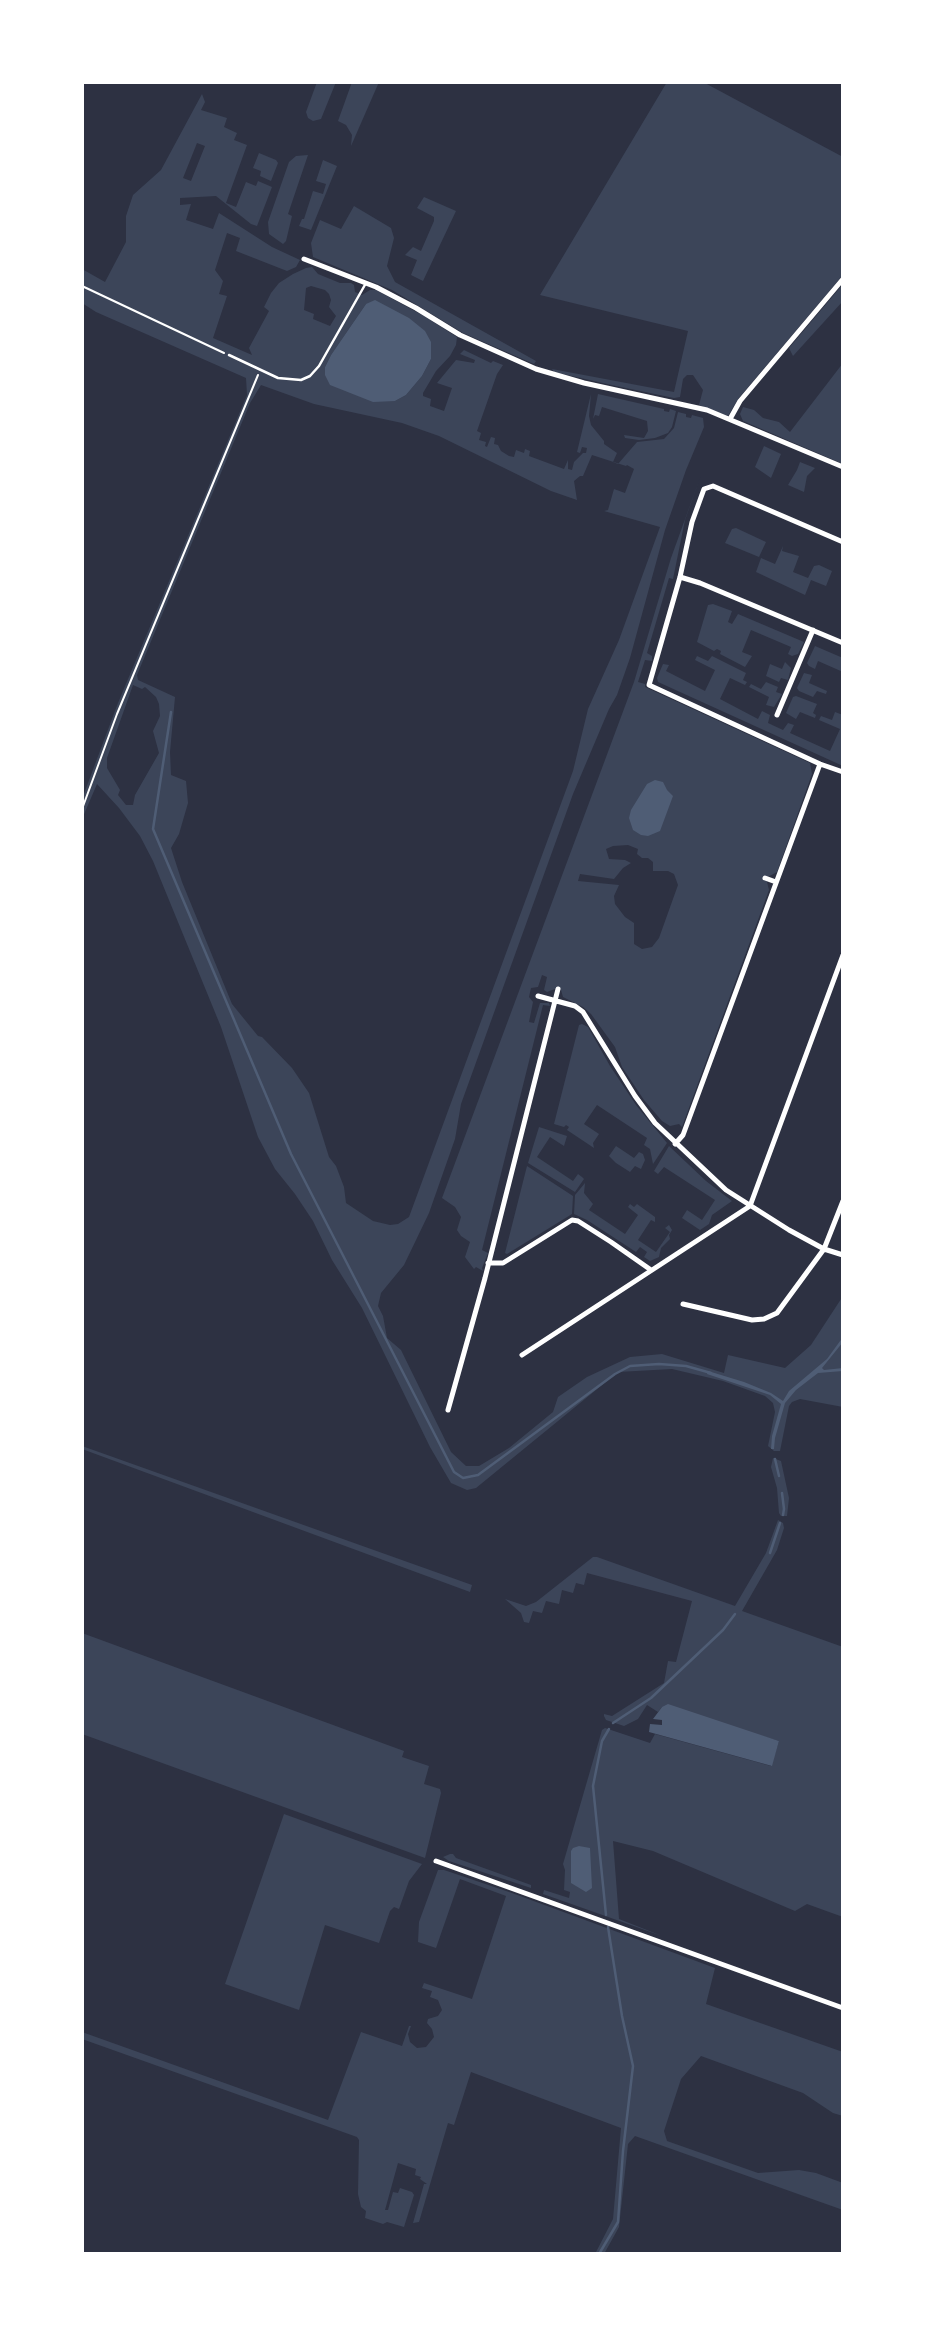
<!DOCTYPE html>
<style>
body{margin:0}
#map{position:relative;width:925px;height:2336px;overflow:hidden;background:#2d3142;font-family:Commissioner,sans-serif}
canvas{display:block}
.frame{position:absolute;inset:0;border:84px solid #fff;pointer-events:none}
</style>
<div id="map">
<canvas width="925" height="2336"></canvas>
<div class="frame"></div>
</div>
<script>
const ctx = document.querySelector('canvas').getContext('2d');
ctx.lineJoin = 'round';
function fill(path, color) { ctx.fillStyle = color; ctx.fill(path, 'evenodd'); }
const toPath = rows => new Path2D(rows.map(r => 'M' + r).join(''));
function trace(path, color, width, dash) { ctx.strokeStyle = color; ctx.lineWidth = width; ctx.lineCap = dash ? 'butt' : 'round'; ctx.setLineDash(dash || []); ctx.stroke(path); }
const green = toPath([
 [317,82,336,82,321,119,313,121,308,118,306,112],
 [352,82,379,82,351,146,352,135,346,125,338,121],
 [667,82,703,82,843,157,843,275,738,399,728,416,699,405,703,390,693,375,687,375,683,379,680,397,674,398,616,386,554,372,552,369,674,392,688,331,540,295],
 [202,94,205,102,201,110,227,118,224,127,237,133,234,140,247,145,226,203,236,207,246,182,256,186,258,181,272,187,257,226,251,224,216,196,180,198,180,205,191,204,186,220,213,229,219,213,272,247,300,260,296,267,287,271,236,251,240,238,227,233,215,270,223,281,219,294,227,296,213,338,252,355,249,348,269,311,264,307,271,293,279,283,293,274,306,268,312,267,318,274,340,283,351,283,354,285,355,292,362,295,370,290,376,290,424,316,457,337,456,345,450,356,436,371,423,393,423,396,431,399,430,406,444,411,452,388,437,383,456,360,474,363,475,360,460,354,464,350,491,363,493,361,503,365,497,374,477,431,481,433,479,440,486,442,485,446,487,447,491,437,495,438,494,444,498,445,501,451,509,456,514,457,516,450,524,453,525,449,530,451,529,456,564,469,568,460,568,469,572,470,574,462,583,453,586,453,587,448,582,447,580,453,577,452,591,394,589,416,591,425,604,441,604,444,617,453,613,462,618,464,637,442,664,439,674,428,678,412,686,414,686,417,691,418,692,415,703,418,704,427,686,470,665,530,630,658,617,695,609,709,573,794,461,1104,455,1139,429,1213,404,1265,381,1293,378,1306,383,1316,387,1338,401,1350,451,1452,466,1466,479,1466,509,1448,553,1412,558,1397,587,1377,630,1357,662,1354,724,1373,728,1355,785,1368,811,1345,843,1296,843,1407,800,1399,792,1402,789,1406,780,1451,774,1451,768,1446,775,1412,773,1403,765,1396,723,1381,672,1369,618,1372,476,1488,467,1490,451,1483,430,1447,362,1308,332,1260,313,1221,295,1194,275,1169,258,1137,221,1027,153,861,140,836,119,808,97,784,82,819,82,799,118,703,247,395,246,378,96,312,82,303,82,269,105,282,126,242,126,216,133,195,161,170],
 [197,143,205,146,191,181,183,178],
 [311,286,325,290,329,294,331,300,329,307,336,316,330,326,313,319,314,314,304,310,306,288],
 [366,304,431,359,422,376,406,395,395,401,325,367,331,355],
 [261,385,314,404,402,423,439,436,551,491,577,500,574,481,580,476,583,476,592,455,626,466,627,465,634,469,625,493,614,489,608,510,604,511,660,527,619,640,588,709,573,771,409,1217,398,1224,390,1225,373,1221,346,1203,344,1187,336,1166,329,1157,309,1093,292,1068,262,1037,258,1036,232,1004,182,882,171,848,179,834,188,803,186,781,171,775,170,752,175,697,138,680,137,675,250,403],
 [133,685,142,689,145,687,156,697,159,704,160,716,153,731,159,753,135,795,133,805,126,805,118,795,120,790,107,768,107,758],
 [259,153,276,160,278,163,271,181,260,176,261,171,253,168],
 [308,155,288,214,292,216,286,241,283,244,269,234,268,222,289,162,296,156],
 [323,160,337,166,311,230,299,226,302,219,304,219,313,191,323,194,326,184,316,181],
 [424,197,456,211,423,281,411,275,417,260,405,255,413,247,421,251,434,221,434,217,417,208],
 [354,206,391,228,394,238,387,266,395,282,536,361,534,364,463,333,392,290,313,257,311,243,320,220,341,229],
 [843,284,843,301,793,356,789,348],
 [843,363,843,464,743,421,740,414,743,407,754,410,763,418,779,422,790,432],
 [598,394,664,409,664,411,669,412,670,409,676,411,672,427,668,433,655,438,639,440,625,438,624,435,644,438,648,431,647,421,602,407,599,416,595,415,593,419],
 [764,446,781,454,771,478,755,467],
 [800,462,815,468,807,476,804,492,788,485,797,470],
 [701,475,685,520,673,579,669,578,647,653,652,656,652,661,645,660,638,682,645,684,645,687,810,763,812,774,777,872,766,878,769,890,682,1127,679,1124,670,1126,662,1121,644,1100,622,1067,615,1047,591,1014,583,1007,563,997,561,990,555,989,547,992,544,990,547,977,542,975,538,987,531,988,529,997,533,1002,529,1022,534,1023,540,1003,549,1003,550,1006,543,1005,482,1250,488,1253,482,1268,483,1271,476,1267,474,1269,465,1257,470,1242,461,1236,457,1230,461,1217,455,1207,442,1198,634,682,671,558],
 [628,845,638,849,637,854,642,858,648,858,653,862,653,871,668,871,674,874,678,885,659,938,652,947,642,949,634,944,634,923,625,917,615,904,614,896,619,885,578,881,580,874,614,879,623,868,631,863,625,860,609,859,606,849,613,846],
 [736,528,766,542,759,557,725,543,732,529],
 [783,546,782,551,799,556,793,572,808,578,814,566,819,565,832,571,826,586,811,580,805,595,756,572,761,558,775,564],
 [713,604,732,611,728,622,732,624,738,614,804,642,798,654,792,656,788,654,791,647,751,630,742,652,752,656,745,667,720,654,721,651,717,649,714,651,697,642,708,605],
 [815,646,843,658,843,672,818,661,815,669,809,666,807,663],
 [697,656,708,661,712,656,746,673,743,680,747,682,745,685,730,678,720,699,758,719,762,711,770,715,768,723,783,730,788,723,794,725,790,733,830,751,840,729,819,720,821,716,832,720,835,712,843,715,843,766,658,682,657,678,663,664,669,665,666,671,705,691,715,670,695,660],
 [785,662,791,668,788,680,781,678,779,682,766,676,770,664,782,669],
 [804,673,812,675,809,683,827,691,826,694,817,691,813,697,799,691,797,688],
 [766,682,778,687,776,692,782,694,774,707,766,705,769,697,749,687,751,684,761,689],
 [796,696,817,704,813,713,816,715,815,718,800,712,796,719,786,713,793,697],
 [582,1024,588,1027,610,1066,636,1105,667,1143,653,1164,650,1149,644,1145,647,1138,597,1105,584,1124,599,1134,593,1143,594,1148,567,1130,569,1127,566,1125,564,1127,554,1124,579,1025],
 [539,1127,567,1136,564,1146,550,1137,537,1157,573,1181,578,1174,582,1177,584,1179,575,1192,528,1163],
 [616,1146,634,1158,639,1152,643,1154,645,1160,641,1169,635,1166,630,1172,616,1163,609,1156],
 [669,1146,706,1181,732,1201,712,1215,709,1224,700,1230,682,1218,687,1210,702,1220,715,1200,664,1167,658,1174,654,1171],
 [527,1166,573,1196,572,1214,507,1254,505,1253],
 [585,1183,584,1193,593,1204,589,1210,625,1234,638,1215,628,1207,630,1204,634,1207,637,1204,655,1217,655,1222,651,1220,638,1240,656,1252,670,1232,665,1228,669,1225,672,1230,669,1235,670,1239,661,1248,659,1257,650,1261,644,1257,647,1252,640,1247,636,1252,587,1220,574,1214,575,1195],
 [82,1446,472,1585,470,1592,82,1449],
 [773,1458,781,1461,789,1498,787,1516,781,1516,779,1513,777,1488,771,1467],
 [778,1520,783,1523,784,1528,777,1550,742,1611,843,1647,843,1917,807,1904,795,1911,653,1851,613,1841,619,1919,662,1936,543,1894,544,1890,569,1898,570,1892,564,1890,565,1870,563,1864,602,1730,605,1728,650,1743,655,1734,771,1766,779,1741,662,1707,658,1712,647,1705,638,1719,624,1726,606,1720,604,1716,604,1714,612,1716,664,1683,668,1661,676,1662,692,1601,587,1573,584,1585,576,1583,573,1593,562,1590,559,1604,546,1601,542,1613,533,1611,529,1623,524,1622,521,1613,505,1599,526,1606,536,1602,593,1557,597,1557,735,1606,766,1553],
 [82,1633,404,1751,402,1757,429,1766,424,1784,440,1789,441,1793,425,1858,82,1734],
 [284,1814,422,1864,409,1881,399,1909,394,1907,390,1911,379,1943,325,1925,299,2010,225,1984],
 [450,1854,453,1854,456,1858,531,1885,531,1888,449,1861,443,1857],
 [438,1870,444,1870,512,1893,715,1968,706,2004,843,2052,843,2116,833,2113,803,2093,701,2056,681,2079,664,2131,667,2141,758,2173,799,2170,816,2173,843,2183,843,2210,635,2136,628,2144,619,2227,604,2254,595,2254,613,2219,621,2128,471,2072,454,2125,448,2123,419,2222,413,2223,424,2184,427,2184,420,2179,421,2177,415,2175,416,2169,398,2163,385,2210,388,2210,393,2192,398,2193,400,2188,412,2192,414,2195,404,2227,387,2222,383,2224,365,2218,366,2211,361,2207,358,2194,359,2140,357,2137,82,2039,82,2032,328,2120,361,2032,402,2046,409,2026,411,2026,408,2034,410,2042,417,2048,426,2047,434,2037,432,2029,427,2023,428,2019,438,2016,442,2010,438,2000,430,1997,432,1991,422,1988,424,1983,472,1999,506,1896,460,1879,436,1948,418,1942,419,1922]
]);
const water = toPath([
 [375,300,409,318,425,331,431,342,431,359,422,376,406,395,395,401,373,402,330,385,325,375,325,367,331,355,366,304],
 [655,780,663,782,667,790,673,796,660,831,648,836,641,835,633,830,629,818,631,810,647,784],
 [843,1337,843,1342,822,1368,824,1370,843,1368,843,1371,818,1373,796,1390,785,1403,775,1438,774,1449,771,1449,772,1436,781,1404,770,1395,707,1374,708,1371,744,1382,771,1393,783,1401,789,1391,827,1359],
 [668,1704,779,1741,772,1766,649,1732,650,1724,662,1725,662,1720,653,1719,662,1707],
 [579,1846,590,1848,592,1888,586,1892,571,1883,571,1851,573,1848]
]);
const stream = toPath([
 [171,712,153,829,291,1154,454,1472,463,1478,478,1475,615,1374,630,1366,659,1364,686,1366,711,1373],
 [775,1459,779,1476],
 [782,1493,784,1509,783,1515],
 [770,1553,780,1523],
 [613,1723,651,1698,723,1630,735,1614],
 [606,1915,593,1786,602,1741,609,1729],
 [599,2254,618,2222,623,2151,633,2066,622,2016,608,1927]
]);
const path = toPath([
 [82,286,224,353],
 [82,809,117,714,258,375]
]);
const service = toPath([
 [229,355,278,378,301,380,310,376,319,366,366,283]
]);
const minor = toPath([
 [304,259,376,287,416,308,460,335,536,369,584,383,707,410,843,467],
 [730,419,740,401,843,279],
 [843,542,713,486,704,489,692,522,680,577,649,685,820,764,843,772],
 [680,577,700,583,843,643],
 [777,715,813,630],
 [765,878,776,882],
 [538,996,575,1006,583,1012,635,1096,655,1123,726,1190,789,1230,824,1249,843,1255],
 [675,1144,683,1135,820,764],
 [488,1263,503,1263,572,1220,578,1221,611,1242,651,1270],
 [683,1304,752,1320,764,1319,777,1313,824,1249,843,1201],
 [522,1355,750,1206,843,955],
 [448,1410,485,1278,558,989],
 [436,1861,843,2008]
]);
fill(green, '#3c4559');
fill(water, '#4f5d75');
trace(stream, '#4f5d75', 2.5);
trace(path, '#fff', 2);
trace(service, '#fff', 2.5);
trace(minor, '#fff', 5);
</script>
